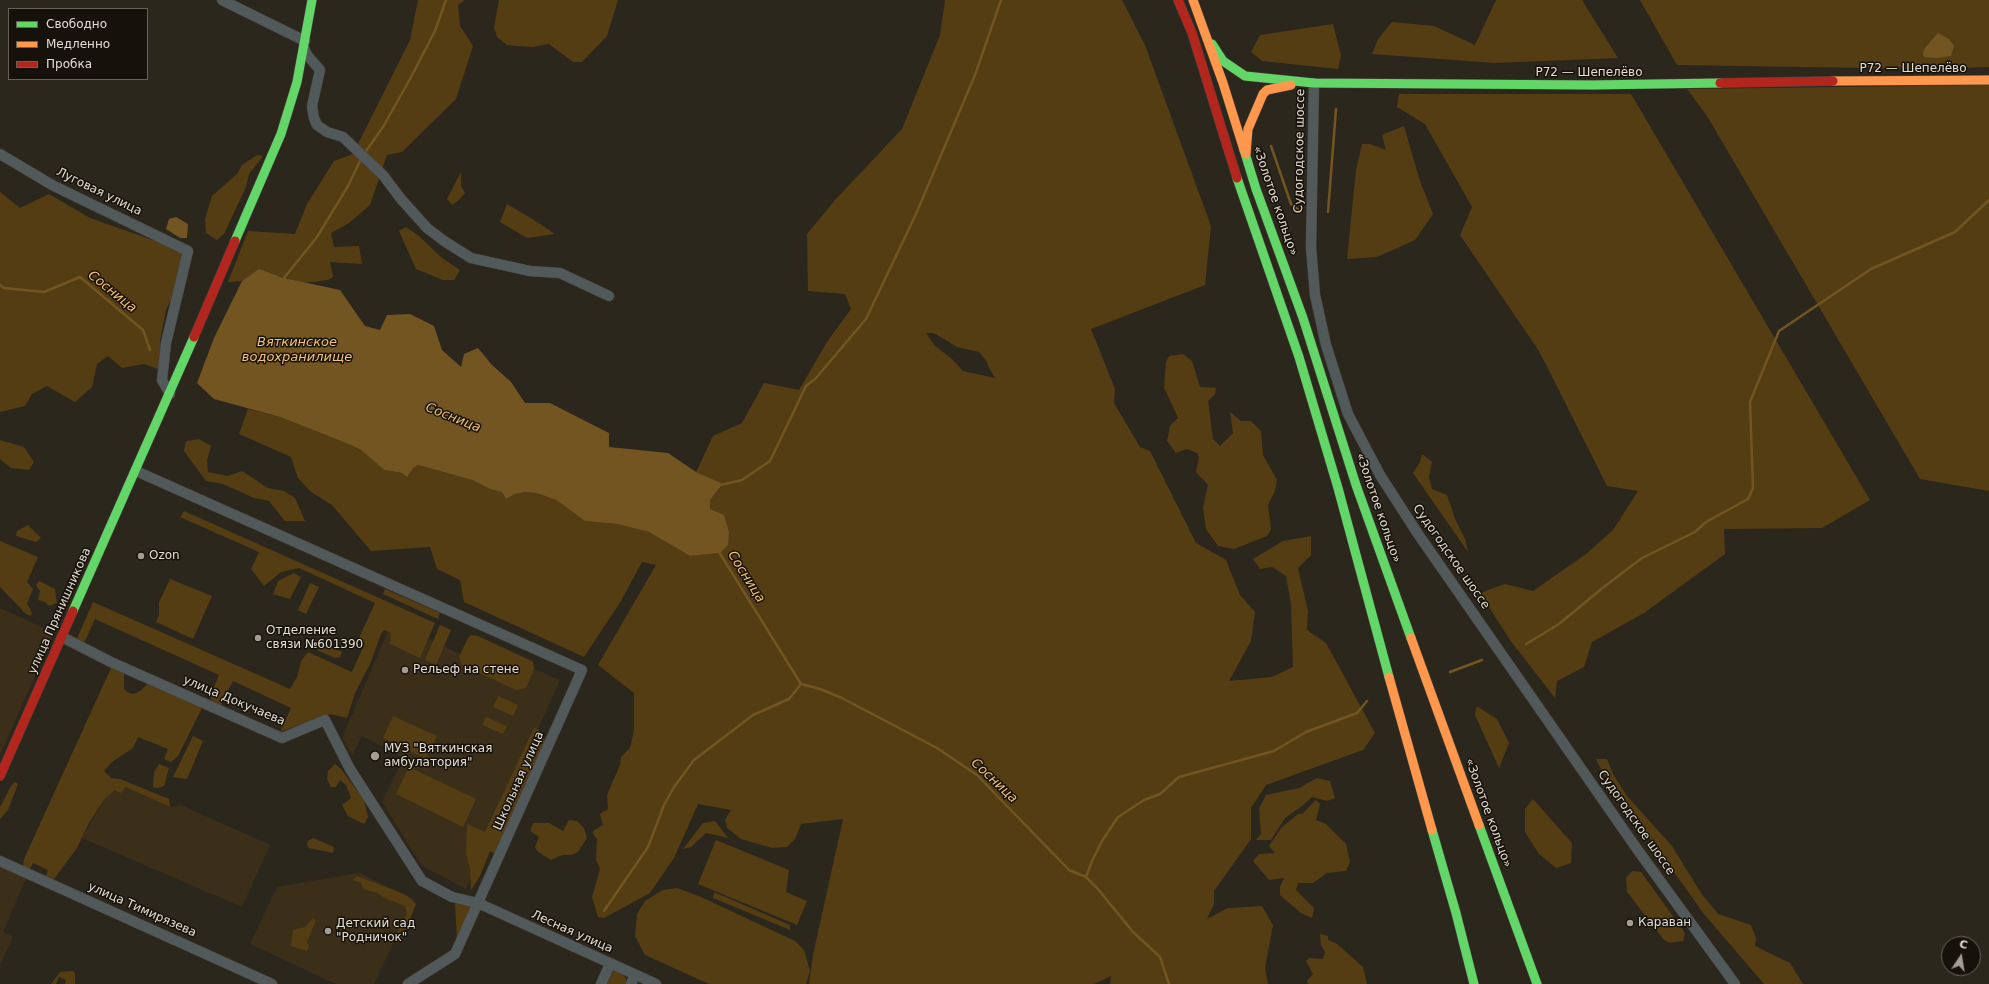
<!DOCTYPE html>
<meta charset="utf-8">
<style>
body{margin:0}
#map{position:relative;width:1989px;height:984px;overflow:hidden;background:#2c271d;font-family:"DejaVu Sans",sans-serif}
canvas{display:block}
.legend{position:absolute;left:8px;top:8px;width:140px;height:72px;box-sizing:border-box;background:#16110a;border:1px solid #68635a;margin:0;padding:5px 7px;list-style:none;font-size:12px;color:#e3ddd2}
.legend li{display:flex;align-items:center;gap:8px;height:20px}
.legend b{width:20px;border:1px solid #68635a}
.north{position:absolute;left:1941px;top:936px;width:40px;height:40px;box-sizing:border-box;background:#16110a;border:1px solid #68635a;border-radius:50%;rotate:12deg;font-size:11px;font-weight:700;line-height:16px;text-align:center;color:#e3ddd2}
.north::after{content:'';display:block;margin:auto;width:14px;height:18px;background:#a39d93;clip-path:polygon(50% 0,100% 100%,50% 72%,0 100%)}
</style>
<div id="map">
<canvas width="1989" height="984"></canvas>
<ul class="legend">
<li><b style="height:5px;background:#63d668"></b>Свободно</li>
<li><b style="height:5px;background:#ff974d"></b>Медленно</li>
<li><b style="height:5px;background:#b3261e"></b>Пробка</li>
</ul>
<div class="north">С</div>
</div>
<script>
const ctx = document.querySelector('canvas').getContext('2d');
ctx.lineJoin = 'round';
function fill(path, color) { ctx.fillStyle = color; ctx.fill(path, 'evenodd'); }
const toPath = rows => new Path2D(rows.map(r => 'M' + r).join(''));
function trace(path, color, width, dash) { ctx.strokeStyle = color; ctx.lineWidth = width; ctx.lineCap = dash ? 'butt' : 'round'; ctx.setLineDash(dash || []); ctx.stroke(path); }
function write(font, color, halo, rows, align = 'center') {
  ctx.font = font + ' "DejaVu Sans",sans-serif'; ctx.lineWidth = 3; ctx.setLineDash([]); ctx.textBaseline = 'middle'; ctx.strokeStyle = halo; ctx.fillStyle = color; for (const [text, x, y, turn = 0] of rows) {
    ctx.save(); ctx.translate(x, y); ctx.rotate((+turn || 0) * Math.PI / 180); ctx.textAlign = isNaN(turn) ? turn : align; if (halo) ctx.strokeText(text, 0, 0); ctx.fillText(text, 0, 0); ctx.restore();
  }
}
const built = toPath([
 [0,608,54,633,0,755],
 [392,622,460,654,468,638,471,635,478,636,529,659,533,662,535,669,560,680,466,889,422,866,382,802,404,757,362,736,352,755,342,738],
 [124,787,170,807,181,805,270,845,242,907,82,838,104,800,115,790],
 [0,855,30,869,3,932,13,937,0,965],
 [359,873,414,899,374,984,336,984,250,944,277,887]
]);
const green = toPath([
 [418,0,465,0,458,5,460,26,473,46,456,99,402,152,387,155,370,205,349,223,331,233,334,247,359,246,362,264,330,262,333,277,328,280,303,283,259,270,242,281,228,282,248,231,295,234,307,204,334,161,353,154,410,40],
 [499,0,618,0,607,36,582,62,573,62,549,44,533,47,516,46,507,45,497,37,494,27],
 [945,0,1122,0,1145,45,1211,226,1205,285,1091,329,1115,389,1114,403,1140,447,1150,451,1196,543,1226,560,1240,595,1255,612,1251,641,1229,681,1272,677,1293,667,1291,604,1286,576,1272,567,1260,569,1253,559,1283,541,1311,536,1311,555,1298,568,1308,611,1307,630,1326,643,1375,733,1363,750,1266,785,1251,808,1251,839,1214,891,1214,904,1207,919,1228,908,1262,906,1273,925,1265,968,1268,984,1110,984,1111,976,1094,984,809,984,813,955,843,819,801,824,795,839,787,847,772,848,741,839,727,828,725,820,731,810,698,804,674,858,650,893,604,918,598,917,592,897,600,869,596,860,597,839,593,834,593,831,603,825,600,814,608,809,607,795,620,765,621,757,630,748,634,730,634,693,598,665,656,565,642,562,621,601,584,657,464,602,460,580,437,569,430,547,371,551,332,505,311,492,298,478,291,457,239,434,248,409,280,417,351,445,361,450,384,470,402,473,418,465,472,480,490,489,502,492,506,499,515,494,525,492,537,493,556,500,585,521,617,524,649,532,690,556,720,553,710,509,710,500,723,485,696,472,713,436,742,423,764,383,799,390,827,342,851,309,845,294,808,291,807,234,835,200,902,129,940,35],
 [926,333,934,333,957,347,979,352,987,362,988,366,995,378,963,371,952,359,935,346],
 [1496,0,1582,0,1618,58,1495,63,1372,54,1378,39,1392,22,1434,26,1475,45],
 [1640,0,1989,0,1989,67,1934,69,1677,65],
 [1333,24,1341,55,1338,69,1262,61,1251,52,1260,35],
 [1989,85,1989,491,1920,479,1707,116,1687,89],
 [1399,94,1631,94,1870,500,1822,528,1724,529,1725,554,1644,613,1592,642,1584,667,1557,681,1555,698,1510,640,1480,593,1505,584,1533,591,1586,554,1613,530,1638,491,1607,486,1539,351,1460,235,1472,207,1425,124,1397,107],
 [1404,126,1420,181,1433,214,1415,240,1377,257,1347,259,1356,170,1362,144,1370,144,1386,150,1382,135],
 [257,155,263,156,249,174,246,187,224,234,217,240,206,233,205,219,212,196,237,174,242,165],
 [461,172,461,186,465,193,459,200,452,205,447,199],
 [0,192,20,208,49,194,90,218,184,251,172,297,166,310,160,340,161,370,144,364,122,368,108,356,97,364,92,387,75,402,47,386,32,394,25,406,0,412],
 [507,204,534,220,555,234,527,238,500,222],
 [406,227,419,236,442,258,460,270,454,280,443,280,416,269,399,231],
 [1183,354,1192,361,1200,387,1216,388,1215,394,1208,401,1213,439,1220,446,1233,433,1230,412,1241,421,1251,421,1261,431,1263,455,1277,480,1275,491,1268,505,1271,530,1267,536,1234,549,1218,546,1206,529,1203,507,1208,485,1196,472,1199,457,1197,453,1187,449,1176,453,1167,441,1170,426,1178,418,1164,387,1166,362,1169,356],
 [199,439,211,446,207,461,208,472,228,476,242,471,268,488,284,491,295,498,305,521,285,521,269,501,254,498,223,484,206,481,184,451,186,441],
 [0,440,24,447,34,462,29,470,11,468,0,459],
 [1422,454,1432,462,1429,477,1432,489,1447,495,1455,519,1465,539,1468,552,1413,473,1420,462],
 [184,511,435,623,420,658,390,644,391,633,384,630,381,634,370,664,355,693,347,718,330,714,280,732,291,708,233,681,220,707,211,702,211,694,219,675,95,619,85,641,81,644,76,641,93,602,290,689,297,677,301,661,308,652,352,672,365,643,358,640,375,603,299,568,281,572,264,586,251,569,259,552,180,517],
 [28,525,41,538,36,542,16,536,17,531],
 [0,541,38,557,27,582,33,589,27,603,32,613,31,616,26,614,0,587],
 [294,573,301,577,290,599,273,594,278,581],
 [170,579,212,596,193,639,156,622,159,615,159,602],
 [39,581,55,589,57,603,49,606,45,602,38,600,40,591,36,585],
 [310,583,319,587,306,614,298,610],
 [385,589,440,613,438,619,383,594],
 [440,625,451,630,436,665,425,660],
 [471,635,478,636,533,662,534,669,526,688,516,690,462,665,459,657,468,638],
 [313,639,342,652,340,657,335,658,310,647],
 [116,667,124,671,124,689,129,693,134,694,140,691,149,683,203,706,178,756,171,762,164,759,168,749,138,737,133,748,112,762,104,771,111,778,120,779,169,799,170,807,125,787,121,793,115,790,104,800,90,821,77,848,54,879,46,876,48,870,33,863,30,869,23,866,24,859,111,668],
 [498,696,518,705,513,716,493,707],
 [1478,707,1497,719,1509,743,1499,768,1475,715,1476,708],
 [393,716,437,736,426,759,383,738],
 [486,717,507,726,503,734,482,725],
 [534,728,539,730,540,736,547,741,495,854,490,851,480,876,471,890,470,869,466,853,467,824,485,832],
 [193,736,203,741,187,779,173,777],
 [1596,759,1607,759,1613,774,1627,796,1672,846,1701,893,1718,914,1751,925,1756,938,1755,946,1790,963,1803,984,1764,984,1704,914,1603,773],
 [159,764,169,768,164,786,157,788,153,787,154,772],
 [335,764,341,769,364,800,368,817,364,824,348,816,342,805,351,798,346,785,340,780,336,787,331,787,327,779,328,771],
 [409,767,476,799,463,827,396,794],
 [1317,778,1330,781,1335,798,1327,801,1312,797,1302,806,1285,818,1271,840,1256,840,1261,834,1259,809,1266,795,1299,788],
 [15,782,18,784,8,810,0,819,0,807,11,786],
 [1533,799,1572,843,1571,863,1556,868,1539,854,1525,832,1525,809],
 [1316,800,1320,804,1316,820,1326,824,1346,844,1350,862,1346,871,1327,873,1313,883,1298,883,1296,890,1314,908,1312,918,1301,913,1280,895,1280,887,1284,878,1269,880,1253,861,1259,854,1275,853,1269,846,1281,828,1298,814,1302,814],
 [569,820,577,821,584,828,587,838,578,852,571,855,562,855,551,860,537,851,535,847,539,837,530,831,533,823,549,823,563,831],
 [715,821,728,838,706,833,691,847,683,849,703,823],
 [313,838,334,847,333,853,309,848,307,845,308,841],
 [716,840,789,870,786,892,807,901,797,925,698,884],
 [1632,871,1641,872,1685,933,1683,941,1670,943,1664,940,1627,892,1626,878],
 [357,876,406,895,416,904,405,932,398,943,396,943,395,940,396,935,407,914,405,906,385,898,377,893,364,889,361,883,353,880],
 [677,888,701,897,795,941,804,950,810,971,806,984,709,984,645,955,635,936,637,914,645,901,656,894,663,890],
 [714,892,790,925,790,930,713,898],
 [457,902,473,906,457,942,455,904],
 [313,918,316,920,307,942,309,946,307,951,291,946,293,930,305,927],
 [1320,934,1328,936,1328,940,1337,944,1363,967,1367,984,1308,984,1307,981,1313,974,1306,961,1309,958,1323,959,1325,952,1321,945],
 [615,970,621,973,626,978,626,984,604,984,608,974],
 [73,971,75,974,75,984,65,984,66,980,59,977,56,984,51,984,60,972]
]);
const water = toPath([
 [1938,33,1949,39,1954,46,1951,56,1937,58,1924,57,1923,54,1924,49],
 [176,217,188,224,187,238,180,238,166,229,169,219],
 [259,269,284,278,340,290,365,326,380,330,387,315,410,314,434,326,442,350,461,367,464,354,478,348,492,365,511,382,525,403,550,403,609,433,609,447,668,453,696,472,723,484,710,500,710,509,724,515,729,532,728,545,720,553,690,556,649,532,617,524,585,521,556,500,537,493,525,492,515,494,506,499,502,492,490,489,472,480,418,465,413,468,407,477,402,473,384,470,361,450,351,445,280,417,214,399,197,383,214,338,242,281]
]);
const stream = toPath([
 [1271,146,1291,204,1300,211],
 [364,154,383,127,410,79,435,31,446,0],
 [1328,212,1336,109],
 [284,278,317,237,348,186,361,159],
 [0,285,4,288,44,292,80,277,143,330,150,350],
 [721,485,742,480,770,461,806,386,816,378,866,319,916,214,975,75,1001,0],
 [719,552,801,684,820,689,842,698,937,748,977,775,1069,870,1086,877,1097,888,1133,932,1160,957,1169,984],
 [1526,644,1559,624,1605,586,1642,558,1695,532,1706,522,1748,499,1753,488,1750,402,1779,331,1871,269,1955,232,1989,200],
 [1450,672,1482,660],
 [1086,877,1092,861,1102,841,1118,817,1144,800,1160,794,1179,777,1274,751,1306,732,1357,713,1367,701],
 [604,911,648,847,664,805,674,787,694,760,753,715,789,699,801,684]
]);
const street = toPath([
 [222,0,305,41],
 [304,48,307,55,320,70,312,106,314,118,317,125,327,132,343,137,383,175,401,199,427,228,444,241,471,258,530,271,560,273,609,296],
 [1314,83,1311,247,1315,295,1326,345,1348,414,1380,475,1418,534,1637,849,1735,984],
 [0,154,52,185,188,251,166,343,162,380,170,394],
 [136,471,582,670,455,954,408,984],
 [62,637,111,662,282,738,325,720,350,769,422,881,452,897,478,903,656,984],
 [0,861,272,984],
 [601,984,610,964],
 [631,984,635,975]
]);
const fast = toPath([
 [1212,44,1223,61,1245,76,1314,83,1592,85,1720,83],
 [1244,150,1256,189,1303,318,1356,485,1411,638],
 [1237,178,1299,357,1338,488,1389,677],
 [235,241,281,134,297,82,312,0],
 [73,611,194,337],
 [1479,825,1537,984],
 [1432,830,1456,913,1474,984]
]);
const slow = toPath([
 [1193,0,1223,83,1244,150],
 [1833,81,1989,80],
 [1246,154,1248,129,1263,94,1267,90,1291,85],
 [1411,638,1479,825],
 [1389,677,1432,830]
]);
const jam = toPath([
 [1178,0,1192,33,1237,178],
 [1720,83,1833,81],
 [194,337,235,241],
 [0,776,73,611]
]);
const markers = [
 [141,556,4,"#a39d93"],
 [258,638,4,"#a39d93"],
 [405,670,4,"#a39d93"],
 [375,756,5,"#a39d93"],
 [1630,923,4,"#a39d93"],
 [328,931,4,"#a39d93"]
];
const streetNames = [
 ["Р72 — Шепелёво",1913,69],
 ["Р72 — Шепелёво",1589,73],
 ["Судогодское шоссе",1300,151,-89],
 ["Луговая улица",99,192,26],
 ["«Золотое кольцо»",1275,201,71],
 ["«Золотое кольцо»",1378,508,71],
 ["Судогодское шоссе",1451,557,55],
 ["улица Прянишникова",60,611,-66],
 ["улица Докучаева",234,701,23],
 ["Школьная улица",519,781,-66],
 ["«Золотое кольцо»",1488,813,70],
 ["Судогодское шоссе",1636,823,55],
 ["улица Тимирязева",142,910,24],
 ["Лесная улица",572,932,24]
];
const poiNames = [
 ["Ozon",149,556],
 ["Отделение",266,631],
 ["связи №601390",266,645],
 ["Рельеф на стене",413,670],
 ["МУЗ \"Вяткинская",384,749],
 ["амбулатория\"",384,763],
 ["Караван",1638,923],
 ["Детский сад",336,924],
 ["\"Родничок\"",336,938]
];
const waterNames = [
 ["Сосница",112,292,39],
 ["Вяткинское",297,343],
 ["водохранилище",297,358],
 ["Сосница",453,418,22],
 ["Сосница",746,577,58],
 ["Сосница",994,781,43]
];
fill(built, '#3c2f1a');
fill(green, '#543d13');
fill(water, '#735522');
trace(stream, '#735522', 2.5);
trace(street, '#48433c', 11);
trace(fast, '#48433c', 10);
trace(slow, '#48433c', 10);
trace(jam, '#48433c', 10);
trace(street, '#52595b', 10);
trace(fast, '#63d668', 9);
trace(slow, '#ff974d', 9);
trace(jam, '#b3261e', 9);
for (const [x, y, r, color] of markers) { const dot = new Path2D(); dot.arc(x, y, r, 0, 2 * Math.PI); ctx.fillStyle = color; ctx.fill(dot); trace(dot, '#16110a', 1.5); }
write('12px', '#e3ddd2', '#16110a', streetNames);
write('12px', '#e3ddd2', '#16110a', poiNames, 'left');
write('italic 13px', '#f4c373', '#16110a', waterNames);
</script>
